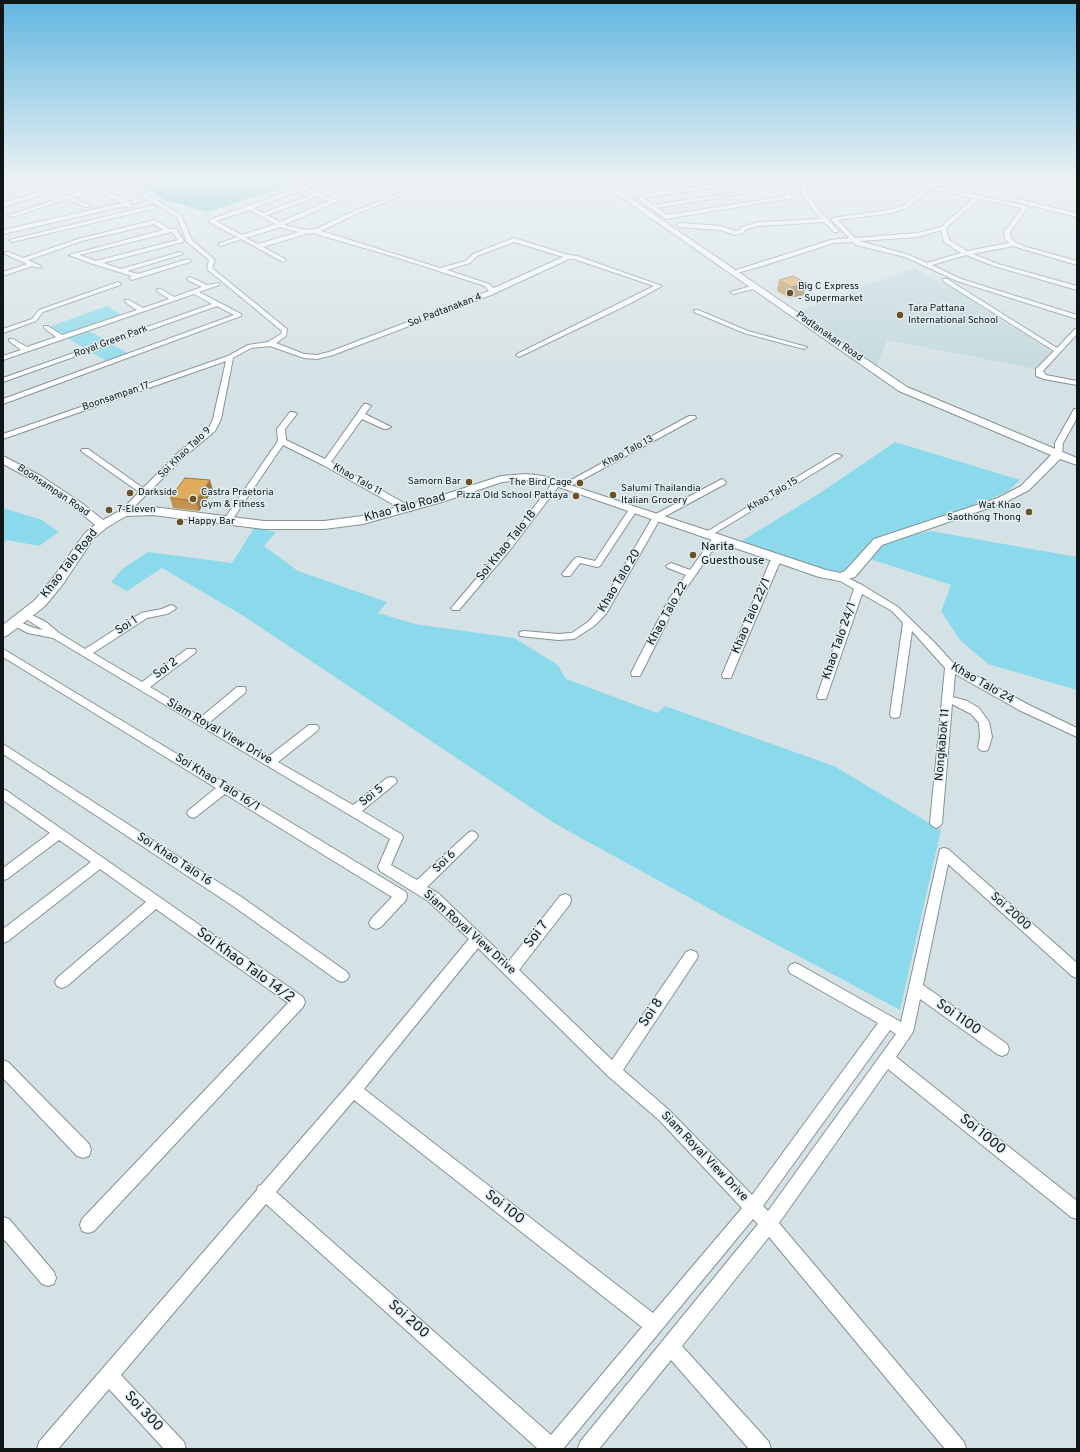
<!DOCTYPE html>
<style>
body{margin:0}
#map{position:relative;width:1080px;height:1452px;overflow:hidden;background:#d5e2e5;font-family:Overpass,sans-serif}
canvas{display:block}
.frame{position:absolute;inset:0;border:4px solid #101516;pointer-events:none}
</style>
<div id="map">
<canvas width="1080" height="1452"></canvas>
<div class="frame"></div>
</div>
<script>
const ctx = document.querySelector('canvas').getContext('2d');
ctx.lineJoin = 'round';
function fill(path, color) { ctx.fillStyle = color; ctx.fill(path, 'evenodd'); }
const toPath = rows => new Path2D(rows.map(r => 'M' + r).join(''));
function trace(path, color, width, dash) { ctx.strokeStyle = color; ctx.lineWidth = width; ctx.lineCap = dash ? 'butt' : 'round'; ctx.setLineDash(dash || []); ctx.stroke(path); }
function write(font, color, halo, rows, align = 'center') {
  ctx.font = font + ' Overpass,sans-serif'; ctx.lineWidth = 3; ctx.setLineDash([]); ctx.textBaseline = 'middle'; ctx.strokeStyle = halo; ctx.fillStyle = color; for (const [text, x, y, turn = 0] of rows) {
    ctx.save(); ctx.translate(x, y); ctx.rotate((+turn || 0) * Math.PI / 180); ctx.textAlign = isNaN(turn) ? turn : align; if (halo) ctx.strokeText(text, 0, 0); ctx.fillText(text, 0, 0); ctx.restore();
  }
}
const built = toPath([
 [914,268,952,288,1052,352,1036,369,887,340,877,366,799,311]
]);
const green = toPath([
 [107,306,123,316,86,329,129,354,108,362,49,327],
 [895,442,1020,480,1008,491,987,501,927,524,882,535,870,543,851,565,843,571,834,572,815,567,740,542,820,493],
 [3,508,42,520,59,532,39,546,7,540,3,543],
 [254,528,276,532,264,546,298,571,387,602,378,613,415,624,514,638,558,665,566,679,657,713,665,706,834,766,941,830,900,1010,719,914,554,823,242,615,162,568,127,591,111,582,122,569,148,552,232,563],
 [931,531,1077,557,1077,690,988,664,959,639,941,611,951,585,870,559,884,544,910,535]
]);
const water = toPath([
 [153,179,308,179,208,212,164,200,141,184]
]);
const street = toPath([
 [45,179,52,179,3,195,3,191,45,179],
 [82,179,89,179,3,207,3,203,82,179],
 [115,179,120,179,181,215,192,240,215,260,212,268,287,329,286,336,276,343,304,354,317,355,329,352,489,291,485,286,392,256,319,235,316,233,306,234,263,247,285,259,286,260,283,262,241,239,221,246,218,244,237,237,209,222,209,220,323,179,330,179,308,188,336,200,336,202,284,225,305,230,316,229,352,212,437,179,443,179,356,214,321,231,440,268,466,261,473,254,514,238,568,255,577,256,662,286,629,304,519,357,516,355,517,354,654,286,574,259,569,259,491,295,333,355,317,359,304,358,270,346,251,348,233,358,221,419,215,431,184,457,126,515,123,516,119,513,139,492,81,451,82,449,88,449,143,488,178,453,209,428,213,419,226,361,3,439,3,434,228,356,248,345,268,342,281,334,282,331,207,269,209,260,187,242,177,217,115,179],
 [303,190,313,194,263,213,253,208,303,190],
 [318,196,329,201,280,222,267,215,318,196],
 [249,210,276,224,242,235,216,221,249,210],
 [280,227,299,232,258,244,246,238,280,227],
 [514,242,563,257,494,288,489,284,447,270,470,263,477,256,514,242],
 [799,179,804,179,804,181,807,179,812,179,806,185,806,190,816,207,838,230,838,232,834,232,824,222,759,226,746,229,743,233,735,235,720,230,680,227,677,225,680,223,721,226,735,231,739,231,742,227,759,222,821,219,812,209,800,190,800,184,804,181,783,182,793,197,792,198,666,219,636,197,655,193,643,185,643,183,645,182,661,192,732,181,799,179],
 [778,183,780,186,653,205,644,198,732,185,778,183],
 [781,187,787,196,667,215,657,208,781,187],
 [911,179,938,183,941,185,938,187,913,182,910,180,911,179],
 [114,180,116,181,116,183,99,189,122,198,127,202,142,198,145,200,130,204,132,206,129,208,125,206,3,234,3,230,122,203,94,190,72,198,90,205,90,207,86,207,67,199,12,217,7,216,114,180],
 [929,185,1027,206,1028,207,1010,232,1011,238,1016,243,1026,247,1077,261,1077,265,1013,246,973,254,998,264,1077,286,1077,290,994,266,966,255,932,265,961,279,1077,315,1077,319,957,281,905,257,856,245,853,242,834,243,759,267,733,274,730,272,831,240,849,238,832,220,832,218,889,210,905,205,929,185],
 [930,189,974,198,941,227,918,233,855,238,838,220,892,213,909,207,930,189],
 [979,199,1022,208,1004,232,1005,239,1009,243,967,251,949,240,946,228,979,199],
 [941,230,944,242,961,253,927,263,909,255,859,241,918,237,941,230],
 [1018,199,1077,213,1077,217,1016,202,1015,201,1018,199],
 [154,205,156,206,156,208,12,242,9,240,154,205],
 [155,220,169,229,176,229,184,241,183,242,103,263,121,269,180,252,183,254,127,271,138,274,188,259,191,261,190,262,132,280,129,278,132,276,93,264,69,255,163,230,154,224,82,241,28,260,41,266,41,268,32,266,3,276,3,272,27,264,5,254,5,252,9,252,23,258,78,239,155,220],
 [172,232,178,240,96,261,79,255,172,232],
 [190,277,207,285,219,283,219,285,199,292,241,314,241,316,3,404,3,399,234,315,217,306,3,382,3,378,212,304,194,294,3,360,3,356,21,350,9,341,9,339,13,339,27,347,56,337,44,328,44,326,48,326,62,335,137,310,125,302,125,300,129,300,143,308,169,299,157,291,157,289,161,289,174,297,202,287,188,280,187,279,190,277],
 [943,279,947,279,1057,348,1075,329,1077,328,1077,334,1043,371,1046,375,1077,381,1077,385,1044,379,1036,376,1036,369,1054,351,943,281,943,279],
 [118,282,121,284,120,285,43,312,36,321,3,333,3,329,32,319,39,310,118,282],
 [755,285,758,287,757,288,733,294,730,292,755,285],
 [694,310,698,310,748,331,807,347,804,349,744,333,694,312,694,310],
 [364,404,367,404,371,406,365,414,391,427,387,429,384,429,362,419,331,462,411,507,412,509,411,511,405,511,323,465,283,445,230,523,224,523,223,521,278,441,277,429,290,412,293,412,297,414,285,429,286,440,325,459,364,404],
 [1074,409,1077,409,1077,418,1063,443,1062,454,1058,456,1055,456,1055,443,1074,409],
 [689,416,695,416,696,418,567,488,561,488,560,486,689,416],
 [835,454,838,454,842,456,710,536,707,537,703,534,835,454],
 [722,479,726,482,725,484,660,519,606,614,594,626,574,639,558,640,520,636,519,634,520,632,524,631,558,634,572,633,588,622,597,612,654,515,722,479],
 [557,480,561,483,510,550,459,610,453,610,451,608,453,606,504,546,554,481,557,480],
 [633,507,637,510,600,566,597,567,580,563,570,576,564,576,562,574,575,558,578,557,595,561,630,508,633,507],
 [718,534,722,537,678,600,640,676,632,676,631,673,669,599,686,575,668,568,666,566,671,563,690,570,715,535,718,534],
 [777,554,782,557,732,675,731,678,723,678,722,675,772,557,777,554],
 [840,574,862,585,898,607,935,643,954,664,1027,704,1077,728,1077,737,1019,710,955,674,953,697,967,701,979,708,989,722,992,737,988,750,984,751,980,750,978,747,980,737,979,723,971,714,952,704,942,823,940,826,936,828,932,826,930,823,945,668,912,631,900,714,899,717,895,718,891,717,890,714,903,623,892,611,862,594,827,696,826,699,818,699,817,696,854,589,837,579,835,577,837,575,840,574],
 [171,605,174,606,176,608,174,610,167,614,147,618,93,653,142,682,187,649,195,649,196,651,195,653,150,687,201,717,237,687,245,687,246,690,245,693,210,722,269,756,309,725,317,725,319,728,317,731,278,762,353,805,387,778,391,777,395,778,397,781,395,784,362,811,401,834,403,837,391,865,417,880,468,833,472,831,476,833,478,836,476,839,427,887,438,893,509,961,560,896,565,894,570,896,571,900,570,904,519,970,612,1060,686,952,691,950,696,952,698,956,696,960,623,1070,669,1110,752,1195,878,1023,790,973,788,969,790,965,795,963,800,965,901,1022,940,849,944,848,948,849,1077,963,1077,978,1072,976,948,864,923,985,1007,1044,1009,1049,1007,1054,1002,1056,997,1054,920,999,913,1032,896,1057,1077,1201,1077,1219,1071,1217,888,1069,779,1223,964,1442,966,1449,945,1449,769,1237,682,1346,769,1442,771,1449,749,1449,671,1360,599,1449,578,1449,580,1442,758,1224,753,1219,563,1449,538,1449,266,1204,121,1375,184,1442,186,1449,164,1449,109,1389,58,1449,37,1449,39,1442,257,1190,258,1186,261,1185,348,1085,469,939,428,901,380,871,378,867,390,839,53,638,28,633,12,625,10,623,15,620,34,628,43,630,20,615,22,613,28,613,46,622,59,633,85,649,141,613,162,609,171,605],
 [478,948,608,1076,659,1120,742,1208,653,1313,364,1089,478,948],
 [890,1030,896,1034,768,1211,763,1206,890,1030],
 [354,1100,642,1327,551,1435,276,1192,354,1100],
 [3,649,406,892,407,896,406,900,381,927,376,929,371,927,369,923,371,919,392,897,225,794,197,816,193,818,189,816,187,813,189,810,216,788,3,657,3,649],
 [3,744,243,898,347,972,349,976,347,980,342,982,337,980,233,906,3,754,3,744],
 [3,789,7,791,303,997,305,1002,303,1007,94,1231,88,1233,82,1231,80,1225,82,1219,288,1003,156,909,67,986,62,988,57,986,55,982,57,978,146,902,100,869,8,941,3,943,3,929,91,862,59,840,7,879,3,880,3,868,50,833,3,800,3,789],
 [3,1060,8,1062,89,1144,91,1150,89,1156,83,1158,77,1156,3,1078,3,1060],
 [3,1217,9,1219,54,1272,56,1278,54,1284,48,1286,42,1284,3,1238,3,1217]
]);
const secondary = toPath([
 [595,179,602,179,907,387,1077,458,1077,465,1060,459,1029,490,1006,502,882,545,855,577,840,581,819,577,553,485,526,480,502,482,442,502,363,524,324,529,264,529,153,515,126,516,106,528,93,539,63,584,45,606,8,635,3,637,3,625,35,600,53,578,85,533,95,525,75,508,33,480,3,464,3,456,41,476,83,504,103,520,123,509,153,507,264,521,324,521,362,516,434,498,501,476,526,474,543,476,826,570,840,573,845,571,874,539,998,498,1021,486,1051,455,899,391,595,179]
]);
const wall = toPath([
 [793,276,804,295,789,298,777,291,779,280],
 [213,490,199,511,173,508,170,498]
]);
const shadedWall = toPath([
 [806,283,804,295,789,298,791,287],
 [210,480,213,490,199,511,196,501]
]);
const building = toPath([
 [793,276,806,283,791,287,779,280,793,276],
 [185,478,210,480,196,501,170,498,185,478]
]);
const markers = [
 [790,293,4,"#6d5124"],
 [900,315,4,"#6d5124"],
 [469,482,4,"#6d5124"],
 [580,483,4,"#6d5124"],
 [130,493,4,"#6d5124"],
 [613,495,4,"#6d5124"],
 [576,496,4,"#6d5124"],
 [193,499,4,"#6d5124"],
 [109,510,4,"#6d5124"],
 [1029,512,4,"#6d5124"],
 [180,522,4,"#6d5124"],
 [693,555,4,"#6d5124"]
];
const farPoinames = [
 ["Big C Express",798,287],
 ["- Supermarket",798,299],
 ["Tara Pattana",908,309],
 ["International School",908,321],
 ["Samorn Bar",461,482,"right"],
 ["The Bird Cage",572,483,"right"],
 ["Salumi Thailandia",621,489],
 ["Italian Grocery",621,501],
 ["Darkside",138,493],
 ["Castra Praetoria",201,493],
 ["Gym & Fitness",201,505],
 ["Pizza Old School Pattaya",568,496,"right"],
 ["Wat Khao",1021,506,"right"],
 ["Saothong Thong",1021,518,"right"],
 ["7-Eleven",117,510],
 ["Happy Bar",188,522]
];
const farStreetnames = [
 ["Soi Padtanakan 4",445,311,-21],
 ["Padtanakan Road",829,337,35],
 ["Royal Green Park",111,342,-20],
 ["Boonsampan 17",116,397,-19],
 ["Khao Talo 13",628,452,-28],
 ["Soi Khao Talo 9",185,453,-44],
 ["Khao Talo 11",357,480,29],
 ["Boonsampan Road",53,491,34],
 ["Khao Talo 15",773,495,-31]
];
const streetNames = [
 ["Khao Talo Road",405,508,-15],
 ["Soi Khao Talo 18",507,546,-51],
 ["Khao Talo Road",70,564,-52],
 ["Khao Talo 20",620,581,-59],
 ["Khao Talo 22",668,614,-61],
 ["Khao Talo 22/1",752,616,-67],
 ["Soi 1",127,626,-33],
 ["Khao Talo 24/1",840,641,-71],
 ["Soi 2",166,669,-36],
 ["Khao Talo 24",982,684,30],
 ["Siam Royal View Drive",219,732,30],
 ["Nongkabok 11",943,745,-85],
 ["Soi Khao Talo 16/1",217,783,32],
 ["Soi 5",372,796,-39],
 ["Soi Khao Talo 16",174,860,33],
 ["Soi 6",445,862,-44],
 ["Soi 2000",1010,912,42],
 ["Siam Royal View Drive",469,933,42],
 ["Siam Royal View Drive",704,1157,46]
];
const poiNames = [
 ["Narita",701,548],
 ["Guesthouse",701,562]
];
const nearStreetnames = [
 ["Soi 7",537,935,-52],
 ["Soi Khao Talo 14/2",245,966,36],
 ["Soi 8",652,1013,-56],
 ["Soi 1100",958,1018,35],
 ["Soi 1000",982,1135,39],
 ["Soi 100",504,1208,38],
 ["Soi 200",408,1320,42],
 ["Soi 300",143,1412,47]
];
fill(built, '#c2d8dd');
fill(green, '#8bdaec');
fill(water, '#35b9d1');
trace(street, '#859194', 2);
trace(secondary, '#859194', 2);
fill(street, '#fff');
fill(secondary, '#fff');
fill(wall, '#c0934f');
fill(shadedWall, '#9c7840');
fill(building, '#dfab5c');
trace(building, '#9c7840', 1);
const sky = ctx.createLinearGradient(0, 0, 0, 382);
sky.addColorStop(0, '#60b6df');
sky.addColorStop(0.47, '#ecf2f3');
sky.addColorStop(1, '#ecf2f300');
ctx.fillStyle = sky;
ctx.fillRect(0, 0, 1080, 382);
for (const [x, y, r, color] of markers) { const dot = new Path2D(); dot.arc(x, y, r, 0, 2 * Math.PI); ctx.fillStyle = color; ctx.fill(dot); trace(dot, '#e2eff2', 1.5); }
write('10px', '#101516', '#e2eff2', farPoinames, 'left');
write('10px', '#101516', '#e2eff2', farStreetnames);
write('12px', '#101516', '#e2eff2', streetNames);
write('12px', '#101516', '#e2eff2', poiNames, 'left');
write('14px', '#101516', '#e2eff2', nearStreetnames);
</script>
